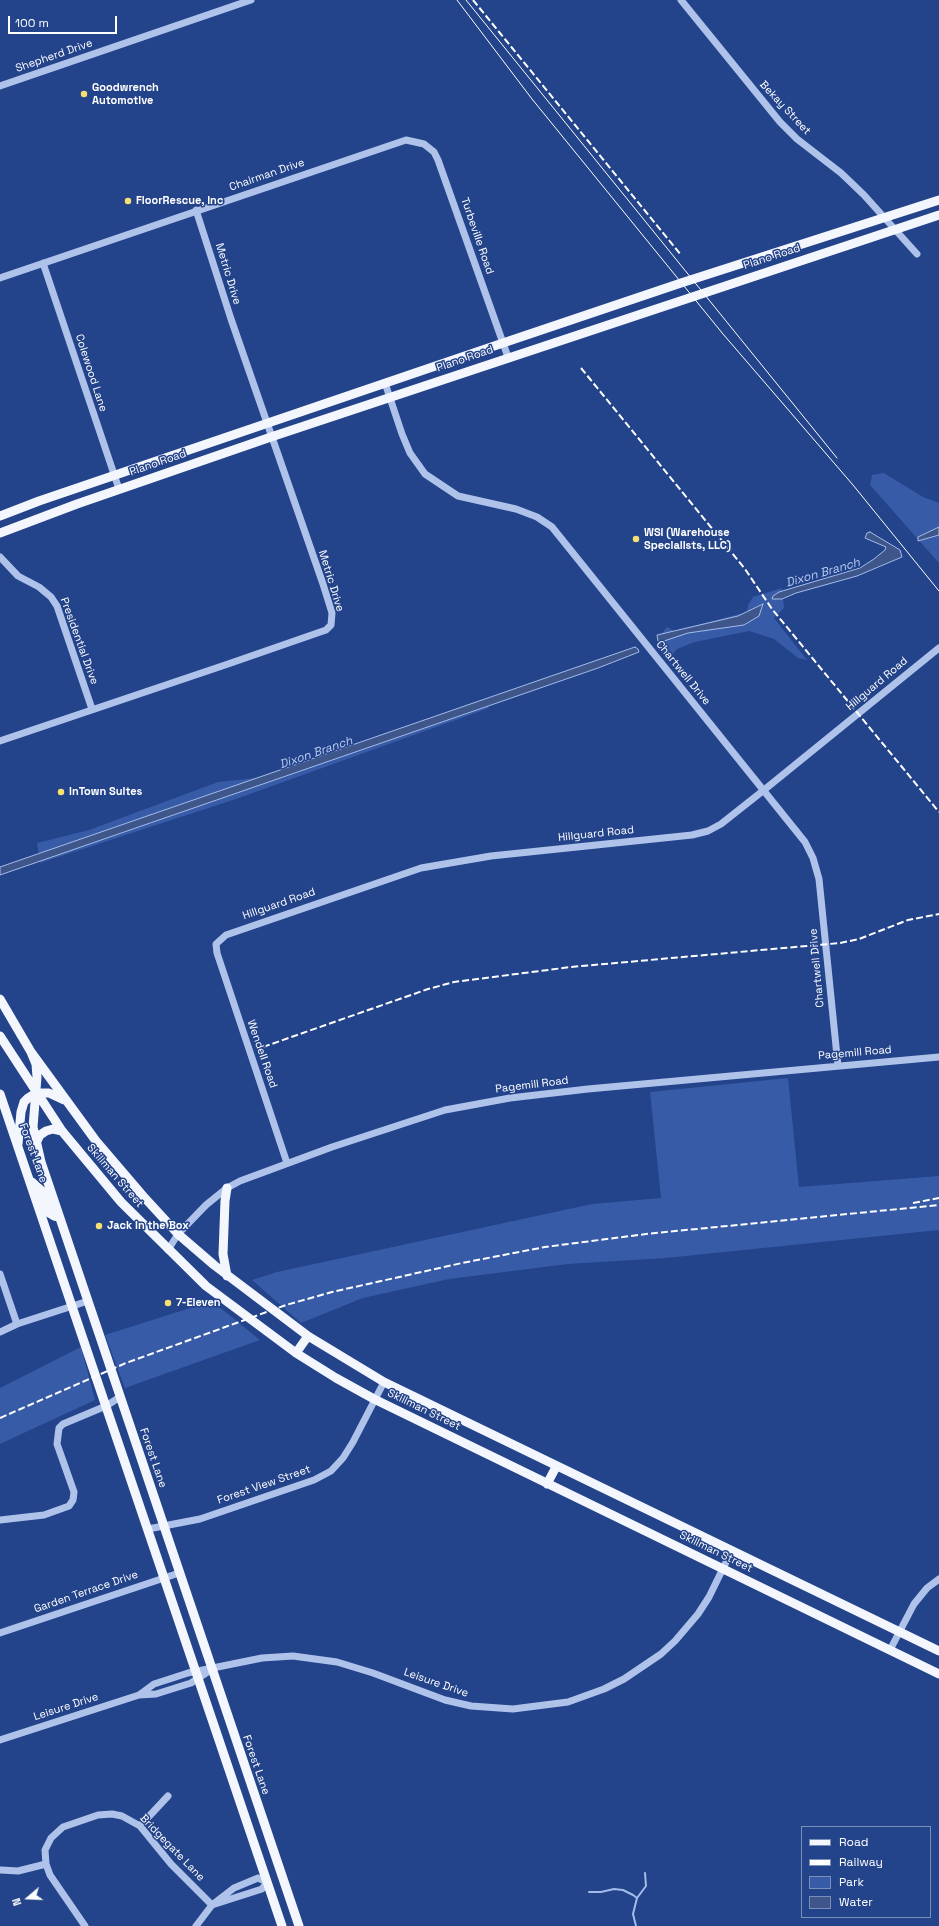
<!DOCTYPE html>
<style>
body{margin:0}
#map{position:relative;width:939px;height:1926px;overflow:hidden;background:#23438a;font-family:"Space Grotesk",sans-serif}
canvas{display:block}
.legend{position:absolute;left:801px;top:1826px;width:130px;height:92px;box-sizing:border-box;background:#23438a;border:1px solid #7b8eb9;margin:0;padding:5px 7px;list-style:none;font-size:12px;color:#fff}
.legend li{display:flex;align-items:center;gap:8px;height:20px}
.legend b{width:20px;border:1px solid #7b8eb9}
.north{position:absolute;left:8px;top:1878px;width:40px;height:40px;-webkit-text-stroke:3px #23438a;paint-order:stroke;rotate:251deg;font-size:11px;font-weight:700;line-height:16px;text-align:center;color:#fff}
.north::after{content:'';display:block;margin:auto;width:14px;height:18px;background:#fff;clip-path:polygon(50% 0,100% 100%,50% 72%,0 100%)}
.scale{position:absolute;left:8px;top:16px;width:109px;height:18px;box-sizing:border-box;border:2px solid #fff;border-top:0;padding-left:5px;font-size:12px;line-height:14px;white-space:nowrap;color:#fff;-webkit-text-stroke:3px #23438a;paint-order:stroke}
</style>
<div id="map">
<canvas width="939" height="1926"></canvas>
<ul class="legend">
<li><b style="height:5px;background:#f4f6fe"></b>Road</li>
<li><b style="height:5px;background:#fff"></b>Railway</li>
<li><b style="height:11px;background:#375ba7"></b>Park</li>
<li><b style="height:11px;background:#3f568b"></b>Water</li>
</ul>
<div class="north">N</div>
<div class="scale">100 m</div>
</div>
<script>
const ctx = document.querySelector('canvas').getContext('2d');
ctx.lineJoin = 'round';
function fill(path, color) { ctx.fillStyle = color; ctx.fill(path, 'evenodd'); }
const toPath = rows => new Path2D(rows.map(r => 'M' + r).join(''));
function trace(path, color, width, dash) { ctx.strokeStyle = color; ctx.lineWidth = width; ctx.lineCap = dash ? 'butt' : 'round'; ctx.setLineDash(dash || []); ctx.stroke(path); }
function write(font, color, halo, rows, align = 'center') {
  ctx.font = font + ' "Space Grotesk",sans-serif'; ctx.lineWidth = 3; ctx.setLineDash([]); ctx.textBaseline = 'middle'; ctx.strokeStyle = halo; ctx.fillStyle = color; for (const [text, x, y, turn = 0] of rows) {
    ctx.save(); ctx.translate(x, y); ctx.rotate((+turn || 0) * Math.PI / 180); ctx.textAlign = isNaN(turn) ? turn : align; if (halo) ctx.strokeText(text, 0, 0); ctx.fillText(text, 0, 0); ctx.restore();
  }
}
const green = toPath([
 [884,473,923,497,939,503,939,563,870,485,872,475],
 [782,588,784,608,774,618,807,660,798,658,774,639,749,631,695,642,677,649,668,660,657,648,660,636,667,627,674,631,747,612,748,605,753,597],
 [486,698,489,708,236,799,40,863,37,843,89,830,218,782,255,778,324,756],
 [788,1078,799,1187,939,1176,939,1230,666,1258,568,1264,449,1279,363,1298,301,1323,252,1280,277,1272,592,1204,661,1198,650,1092],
 [212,1301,260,1340,125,1388,105,1335],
 [81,1347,95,1400,0,1444,0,1388]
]);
const water = toPath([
 [939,527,939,535,918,541,918,537,939,527],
 [870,532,900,550,902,557,857,576,796,593,782,599,772,599,773,596,779,592,860,568,874,559,885,550,886,547,865,538,867,533,870,532],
 [763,604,759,616,744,625,688,633,661,642,658,641,657,635,738,616,763,604],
 [635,647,638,649,639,652,598,668,0,875,0,867,635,647]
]);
const stream = toPath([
 [589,1892,601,1892,614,1889,623,1890,633,1895,637,1898,633,1914,636,1926],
 [637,1898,646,1886,645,1873]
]);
const minor = toPath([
 [681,0,780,122,797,139,841,173,864,195,917,254],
 [0,86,251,0],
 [43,263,119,489],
 [0,278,406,140,424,144,434,152,438,160,508,357],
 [385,383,402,434,410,453,425,474,458,496,516,509,537,517,552,527,805,842,813,858,819,879,838,1066],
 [0,557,18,576,39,587,51,597,57,606,92,709],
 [0,741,228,664,326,630,331,625,332,613,323,584,231,319,196,210],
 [287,1163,217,953,216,944,226,935,421,868,491,856,692,835,708,831,721,824,764,790,939,648],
 [168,1250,178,1234,206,1205,227,1188,240,1181,332,1147,445,1110,510,1098,588,1089,939,1057],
 [0,1274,17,1324],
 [0,1332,17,1324,88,1301],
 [0,1520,44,1515,69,1506,73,1500,74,1492,57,1444,59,1428,63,1424,106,1406,120,1397],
 [148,1529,200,1519,314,1480,331,1471,343,1458,353,1442,384,1382],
 [0,1633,179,1573],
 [890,1650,914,1604,927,1588,939,1579],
 [139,1695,154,1684,188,1673,262,1658,293,1656,337,1662,373,1673,445,1700,471,1706,513,1709,568,1702,604,1689,624,1679,661,1654,675,1641,698,1614,709,1597,732,1550],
 [0,1740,139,1695,156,1694,191,1683,212,1669],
 [140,1826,168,1796],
 [1,1870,18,1871,46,1864],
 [85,1926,50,1875,46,1864,45,1850,51,1838,63,1827,98,1815,112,1814,122,1816,140,1826,171,1864,212,1905],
 [196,1926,212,1905,234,1888,258,1878,267,1882,262,1889,212,1905]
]);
const major = toPath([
 [0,516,39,501,503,343,681,283,939,200],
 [0,533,77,504,271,437,939,215],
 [0,999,31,1052,36,1064,37,1077,33,1127,41,1162,299,1926],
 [0,1036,62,1131,121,1202,206,1286,296,1353,336,1378,374,1399,939,1674],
 [31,1052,96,1141,143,1196,178,1234,214,1265,308,1336,384,1382,939,1651],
 [0,1094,282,1926],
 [36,1143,40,1135,46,1131,53,1129,62,1131],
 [18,1144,21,1112,24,1102,28,1098,36,1093,49,1093,64,1100],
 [32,1182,42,1191,49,1213,54,1216,59,1217],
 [227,1188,225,1201,223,1254,227,1276],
 [296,1353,308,1336],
 [547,1484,556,1467]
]);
const tram = toPath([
 [457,0,532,99,723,334,853,485,939,591],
 [466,0,837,458]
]);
const rail = toPath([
 [473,0,681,255],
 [581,368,745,569,772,609,939,812],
 [263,1047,428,989,454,982,571,967,840,943,859,939,908,920,939,914],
 [913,1203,939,1198],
 [0,1418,126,1363,286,1305,332,1292,462,1263,545,1247,646,1234,939,1205]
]);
const markers = [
 [84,94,4,"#f6e072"],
 [128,201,4,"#f6e072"],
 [636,539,4,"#f6e072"],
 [61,792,4,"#f6e072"],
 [99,1226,4,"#f6e072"],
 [168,1303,4,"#f6e072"]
];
const streetNames = [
 ["Shepherd Drive",54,56,-19],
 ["Bekay Street",785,108,47],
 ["Chairman Drive",267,175,-19],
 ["Turbeville Road",477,236,71],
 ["Plano Road",772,257,-18],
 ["Metric Drive",228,274,73],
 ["Plano Road",465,359,-19],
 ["Colewood Lane",91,373,72],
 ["Plano Road",158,463,-19],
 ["Metric Drive",331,581,73],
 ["Presidential Drive",79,641,70],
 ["Chartwell Drive",683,673,51],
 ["Hillguard Road",877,684,-40],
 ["Hillguard Road",596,834,-6],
 ["Hillguard Road",279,904,-19],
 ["Chartwell Drive",817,968,-95],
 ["Pagemill Road",855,1053,-5],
 ["Wendell Road",262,1054,71],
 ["Pagemill Road",532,1085,-7],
 ["Forest Lane",33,1153,70],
 ["Skillman Street",115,1176,49],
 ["Skillman Street",424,1410,26],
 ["Forest Lane",153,1458,71],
 ["Forest View Street",264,1485,-19],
 ["Skillman Street",716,1552,26],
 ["Garden Terrace Drive",86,1592,-19],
 ["Leisure Drive",436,1683,19],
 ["Leisure Drive",66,1707,-18],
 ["Forest Lane",256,1765,71],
 ["Bridgegate Lane",172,1848,46]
];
const poiNames = [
 ["Goodwrench",92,88],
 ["Automotive",92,101],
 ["FloorRescue, Inc",136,201],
 ["WSI (Warehouse",644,533],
 ["Specialists, LLC)",644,546],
 ["InTown Suites",69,792],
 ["Jack in the Box",107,1226],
 ["7-Eleven",176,1303]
];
const waterNames = [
 ["Dixon Branch",823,573,-16],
 ["Dixon Branch",316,753,-19]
];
fill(green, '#375ba7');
fill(water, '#3f568b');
trace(water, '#a3bceb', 1);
trace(stream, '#a3bceb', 2);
trace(minor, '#afc3ea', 7);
trace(major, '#f4f6fe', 9);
trace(tram, '#fff', 1);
trace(rail, '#fff', 2, [7, 3]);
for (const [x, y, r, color] of markers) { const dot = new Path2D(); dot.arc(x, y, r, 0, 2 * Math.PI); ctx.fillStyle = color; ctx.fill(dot); trace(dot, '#23438a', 1.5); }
write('11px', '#fff', '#23438a', streetNames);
write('bold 11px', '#fff', '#23438a', poiNames, 'left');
write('italic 12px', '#bbcdf2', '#23438a', waterNames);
</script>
